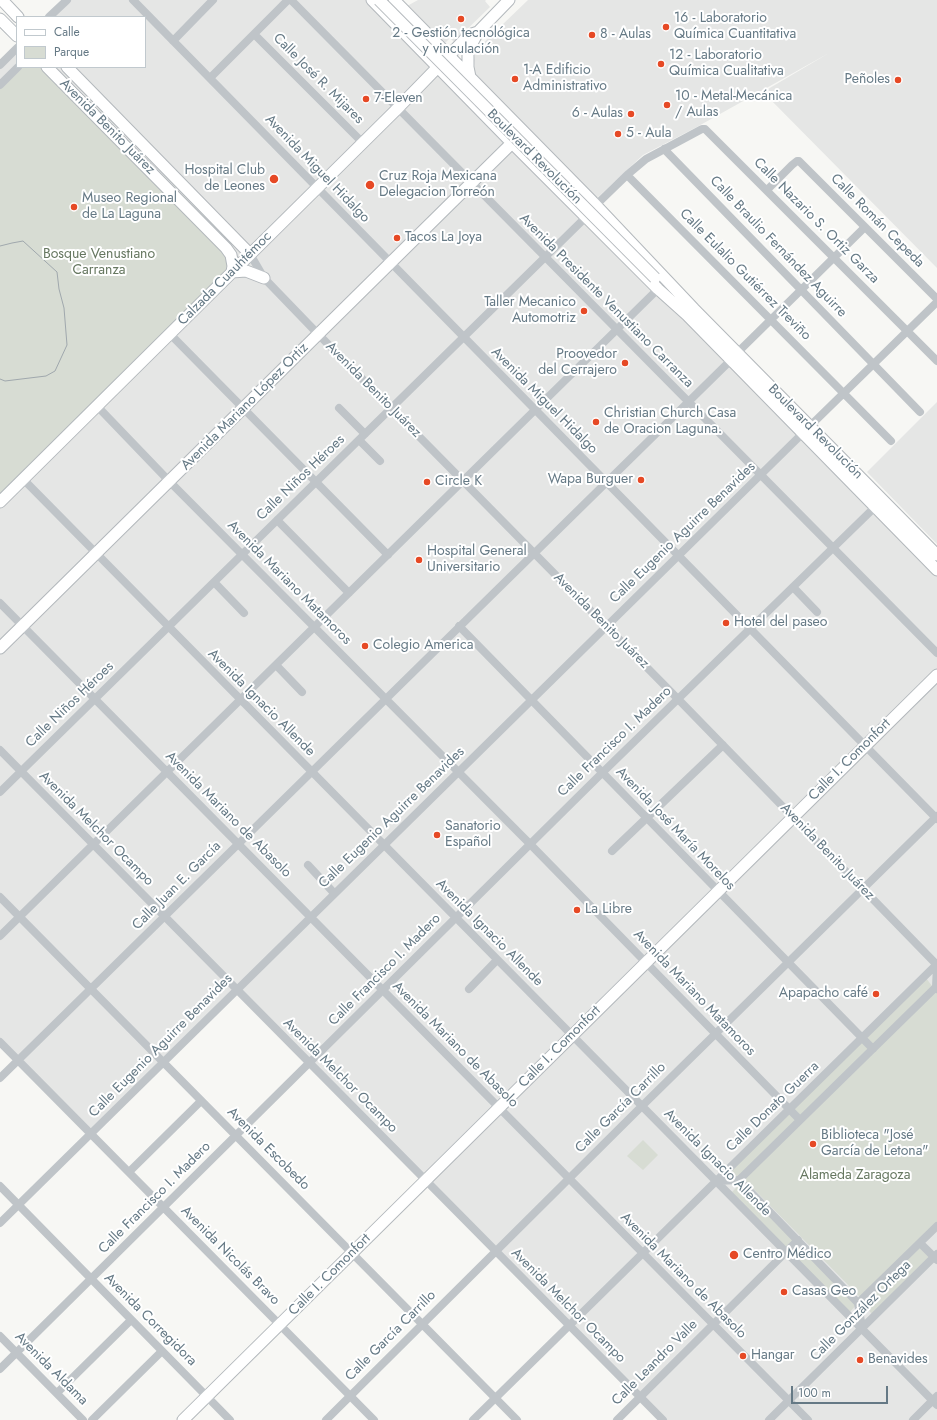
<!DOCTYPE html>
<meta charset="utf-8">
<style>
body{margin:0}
#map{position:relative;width:937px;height:1420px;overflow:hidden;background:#f7f7f4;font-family:Jost,sans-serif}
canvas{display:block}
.legend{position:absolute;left:16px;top:16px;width:130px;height:52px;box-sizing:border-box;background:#fff;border:1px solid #c1c9ce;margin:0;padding:5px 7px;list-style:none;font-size:12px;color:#657985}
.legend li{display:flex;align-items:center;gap:8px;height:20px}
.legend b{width:20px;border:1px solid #c1c9ce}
.scale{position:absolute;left:791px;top:1386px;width:97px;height:18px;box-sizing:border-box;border:2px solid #657985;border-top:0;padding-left:5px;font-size:12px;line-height:14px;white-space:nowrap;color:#657985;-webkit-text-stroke:3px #fff;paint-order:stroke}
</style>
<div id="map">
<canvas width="937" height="1420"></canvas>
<ul class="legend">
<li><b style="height:5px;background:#fff"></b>Calle</li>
<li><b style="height:11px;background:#d7dcd3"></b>Parque</li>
</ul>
<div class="scale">100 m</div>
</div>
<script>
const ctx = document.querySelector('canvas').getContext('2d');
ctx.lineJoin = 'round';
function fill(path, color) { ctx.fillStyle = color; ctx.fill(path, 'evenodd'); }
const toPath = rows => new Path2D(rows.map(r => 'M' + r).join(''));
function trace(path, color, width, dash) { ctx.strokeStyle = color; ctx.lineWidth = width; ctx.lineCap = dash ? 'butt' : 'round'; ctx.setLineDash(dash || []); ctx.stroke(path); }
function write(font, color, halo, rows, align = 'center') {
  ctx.font = font + ' Jost,sans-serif'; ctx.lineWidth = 4; ctx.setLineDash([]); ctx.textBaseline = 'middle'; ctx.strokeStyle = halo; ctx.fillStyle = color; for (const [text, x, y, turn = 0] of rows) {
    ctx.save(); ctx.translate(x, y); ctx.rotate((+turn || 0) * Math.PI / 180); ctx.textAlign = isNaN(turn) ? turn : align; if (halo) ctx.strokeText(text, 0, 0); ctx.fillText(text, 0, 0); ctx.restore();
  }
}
const built = toPath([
 [65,0,374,0,937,568,937,1420,664,1420,237,988,91,1132,0,1039,0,64,17,47,17,67,145,67,145,17,48,17],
 [418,0,486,0,485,1,490,7,454,42,450,38,444,44,407,6],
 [528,0,937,0,937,268,763,92,829,53,695,128,643,155,596,199,483,85,475,73,474,60,476,50],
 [937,402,937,544,867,472]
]);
const green = toPath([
 [17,67,47,67,220,247,232,263,227,268,227,274,0,498,0,84],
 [926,978,932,986,937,986,937,1223,861,1298,741,1176,738,1179,729,1171],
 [643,1140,658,1155,643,1170,627,1156],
 [740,1184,857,1304,849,1313,732,1192],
 [920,1247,931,1258,873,1315,861,1302]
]);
const minor = toPath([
 [133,0,937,819],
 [291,0,937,653],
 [49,17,67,0],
 [254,34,363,143],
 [173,41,213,0],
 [0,65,17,48],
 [210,78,288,0],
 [0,85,18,67],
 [664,149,920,412],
 [627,175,891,441],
 [767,190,792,165,797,161,799,161,937,299],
 [596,205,627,175,646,159,702,129,705,129,937,361],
 [250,254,264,278,318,334,678,699,937,965],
 [170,334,388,555],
 [737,353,865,227],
 [97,406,169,481,530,844,800,1120],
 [339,408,365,434],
 [810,426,937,302],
 [359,440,380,461],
 [23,479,937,1405],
 [277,520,349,593],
 [214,582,244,613],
 [793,587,817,612],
 [0,603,808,1420],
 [459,626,873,1049],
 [276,665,302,692],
 [0,750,663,1420],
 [0,792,586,217],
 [612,851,723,745],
 [308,865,334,893],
 [0,897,517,1420],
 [0,936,658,289],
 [936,987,937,965],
 [469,989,497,960],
 [0,1042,374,1420],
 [0,1078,731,360],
 [129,1172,201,1101],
 [716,1181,739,1180],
 [0,1186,230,1420],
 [0,1223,803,433],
 [920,1243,937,1260],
 [858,1303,739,1180,936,987,937,989],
 [858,1303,937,1226],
 [858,1303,862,1328],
 [0,1336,83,1420],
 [0,1369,602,773,875,507],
 [57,1393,131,1320],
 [92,1420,162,1351],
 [326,1420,642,1106,937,816],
 [473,1420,937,964],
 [617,1420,798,1240],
 [769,1420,937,1254],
 [913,1420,937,1396]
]);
const major = toPath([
 [2,0,18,17],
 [372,0,512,143,658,289,687,315,937,570],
 [394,0,591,200,694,309,937,555],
 [0,19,17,36],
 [47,67,226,248,231,255,233,266,232,272,246,271,264,278],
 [67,67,250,254],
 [470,77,468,67,468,51,478,32],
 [0,502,397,109,469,35,478,32,509,0],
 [0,648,516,139],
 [183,1420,937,675]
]);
const tram = toPath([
 [0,246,12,243,23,241,57,272,59,289,64,308,67,345,55,371,46,376,5,381,0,379]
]);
const majorBridge = toPath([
 [379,0,655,278]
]);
const markers = [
 [461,19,4,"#e64925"],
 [666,27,4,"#e64925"],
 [592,35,4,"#e64925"],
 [661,64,4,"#e64925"],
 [515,79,4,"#e64925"],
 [898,80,4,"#e64925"],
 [366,99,4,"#e64925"],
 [667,105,4,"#e64925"],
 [631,114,4,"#e64925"],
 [618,134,4,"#e64925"],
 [274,179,5,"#e64925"],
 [370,185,5,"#e64925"],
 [74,207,4,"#e64925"],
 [397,238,4,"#e64925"],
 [584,311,4,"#e64925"],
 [625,363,4,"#e64925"],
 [596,422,4,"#e64925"],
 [641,480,4,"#e64925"],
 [427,482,4,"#e64925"],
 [419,560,4,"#e64925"],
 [726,623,4,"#e64925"],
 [365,646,4,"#e64925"],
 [437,835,4,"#e64925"],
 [577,910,4,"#e64925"],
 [876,994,4,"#e64925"],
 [813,1144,4,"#e64925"],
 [734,1255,5,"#e64925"],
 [784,1292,4,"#e64925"],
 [743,1356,4,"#e64925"],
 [860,1360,4,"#e64925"]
];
const poiNames = [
 ["16 - Laboratorio",674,19],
 ["Química Cuantitativa",674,35],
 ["2 - Gestión tecnológica",461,34,"center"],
 ["y vinculación",461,50,"center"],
 ["8 - Aulas",600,35],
 ["12 - Laboratorio",669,56],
 ["Química Cualitativa",669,72],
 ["1-A Edificio",523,71],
 ["Administrativo",523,87],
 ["Peñoles",890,80,"right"],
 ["10 - Metal-Mecánica",675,97],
 ["/ Aulas",675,113],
 ["7-Eleven",374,99],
 ["6 - Aulas",623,114,"right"],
 ["5 - Aula",626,134],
 ["Hospital Club",265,171,"right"],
 ["de Leones",265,187,"right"],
 ["Cruz Roja Mexicana",379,177],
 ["Delegacion Torreón",379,193],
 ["Museo Regional",82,199],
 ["de La Laguna",82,215],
 ["Tacos La Joya",405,238],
 ["Taller Mecanico",576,303,"right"],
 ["Automotriz",576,319,"right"],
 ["Proovedor",617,355,"right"],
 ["del Cerrajero",617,371,"right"],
 ["Christian Church Casa",604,414],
 ["de Oracion Laguna.",604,430],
 ["Wapa Burguer",633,480,"right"],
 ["Circle K",435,482],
 ["Hospital General",427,552],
 ["Universitario",427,568],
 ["Hotel del paseo",734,623],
 ["Colegio America",373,646],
 ["Sanatorio",445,827],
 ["Español",445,843],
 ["La Libre",585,910],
 ["Apapacho café",868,994,"right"],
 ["Biblioteca \"José",821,1136],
 ["García de Letona\"",821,1152],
 ["Centro Médico",743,1255],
 ["Casas Geo",792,1292],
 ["Hangar",751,1356],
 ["Benavides",868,1360]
];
const streetNames = [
 ["Calle José R. Mijares",318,79,45],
 ["Avenida Benito Juárez",107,127,45],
 ["Boulevard Revolución",534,157,45],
 ["Avenida Miguel Hidalgo",317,169,46],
 ["Calle Nazario S. Ortiz Garza",816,221,45],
 ["Calle Román Cepeda",877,221,45],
 ["Calle Braulio Fernández Aguirre",778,247,46],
 ["Calle Eulalio Gutiérrez Treviño",745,275,45],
 ["Calzada Cuauhtémoc",225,279,-45],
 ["Avenida Presidente Venustiano Carranza",606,301,45],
 ["Avenida Benito Juárez",373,390,45],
 ["Avenida Miguel Hidalgo",544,401,45],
 ["Avenida Mariano López Ortiz",245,407,-45],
 ["Boulevard Revolución",815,432,45],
 ["Calle Niños Héroes",301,478,-44],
 ["Calle Eugenio Aguirre Benavides",683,533,-44],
 ["Avenida Mariano Matamoros",289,583,45],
 ["Avenida Benito Juárez",601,621,45],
 ["Avenida Ignacio Allende",261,703,45],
 ["Calle Niños Héroes",70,705,-44],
 ["Calle Francisco I. Madero",615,742,-44],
 ["Calle I. Comonfort",850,760,-45],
 ["Avenida Mariano de Abasolo",228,815,45],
 ["Calle Eugenio Aguirre Benavides",392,818,-44],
 ["Avenida Melchor Ocampo",96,829,45],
 ["Avenida José María Morelos",675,829,46],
 ["Avenida Benito Juárez",827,852,46],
 ["Calle Juan E. García",177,886,-45],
 ["Avenida Ignacio Allende",489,933,45],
 ["Calle Francisco I. Madero",385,970,-45],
 ["Avenida Mariano Matamoros",694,993,46],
 ["Avenida Mariano de Abasolo",455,1045,45],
 ["Calle Eugenio Aguirre Benavides",161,1046,-45],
 ["Calle I. Comonfort",560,1047,-45],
 ["Avenida Melchor Ocampo",340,1076,45],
 ["Calle Donato Guerra",773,1107,-44],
 ["Calle García Carrillo",621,1108,-45],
 ["Avenida Escobedo",268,1149,45],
 ["Avenida Ignacio Allende",717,1163,45],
 ["Calle Francisco I. Madero",155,1198,-45],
 ["Avenida Nicolás Bravo",230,1256,45],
 ["Calle I. Comonfort",330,1275,-45],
 ["Avenida Mariano de Abasolo",683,1276,45],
 ["Avenida Melchor Ocampo",568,1306,45],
 ["Calle González Ortega",861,1311,-45],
 ["Avenida Corregidora",150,1320,45],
 ["Calle García Carrillo",391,1336,-45],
 ["Calle Leandro Valle",655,1363,-45],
 ["Avenida Aldama",51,1369,45]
];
const parkNames = [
 ["Bosque Venustiano",99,255],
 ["Carranza",99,271],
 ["Alameda Zaragoza",855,1176]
];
fill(built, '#e5e6e5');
fill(green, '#d7dcd3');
trace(major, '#b3b8bc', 13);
trace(minor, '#bfc4c8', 8);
trace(major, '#fff', 11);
trace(tram, '#a0a8ad', 1);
trace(majorBridge, '#b3b8bc', 13, []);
trace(majorBridge, '#fff', 11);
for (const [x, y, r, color] of markers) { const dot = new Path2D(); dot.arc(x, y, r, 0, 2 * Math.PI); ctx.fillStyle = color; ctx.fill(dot); trace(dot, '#fff', 1.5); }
write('14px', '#657985', '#fff', poiNames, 'left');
write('14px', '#657985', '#fff', streetNames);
write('14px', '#667760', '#fff', parkNames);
</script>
